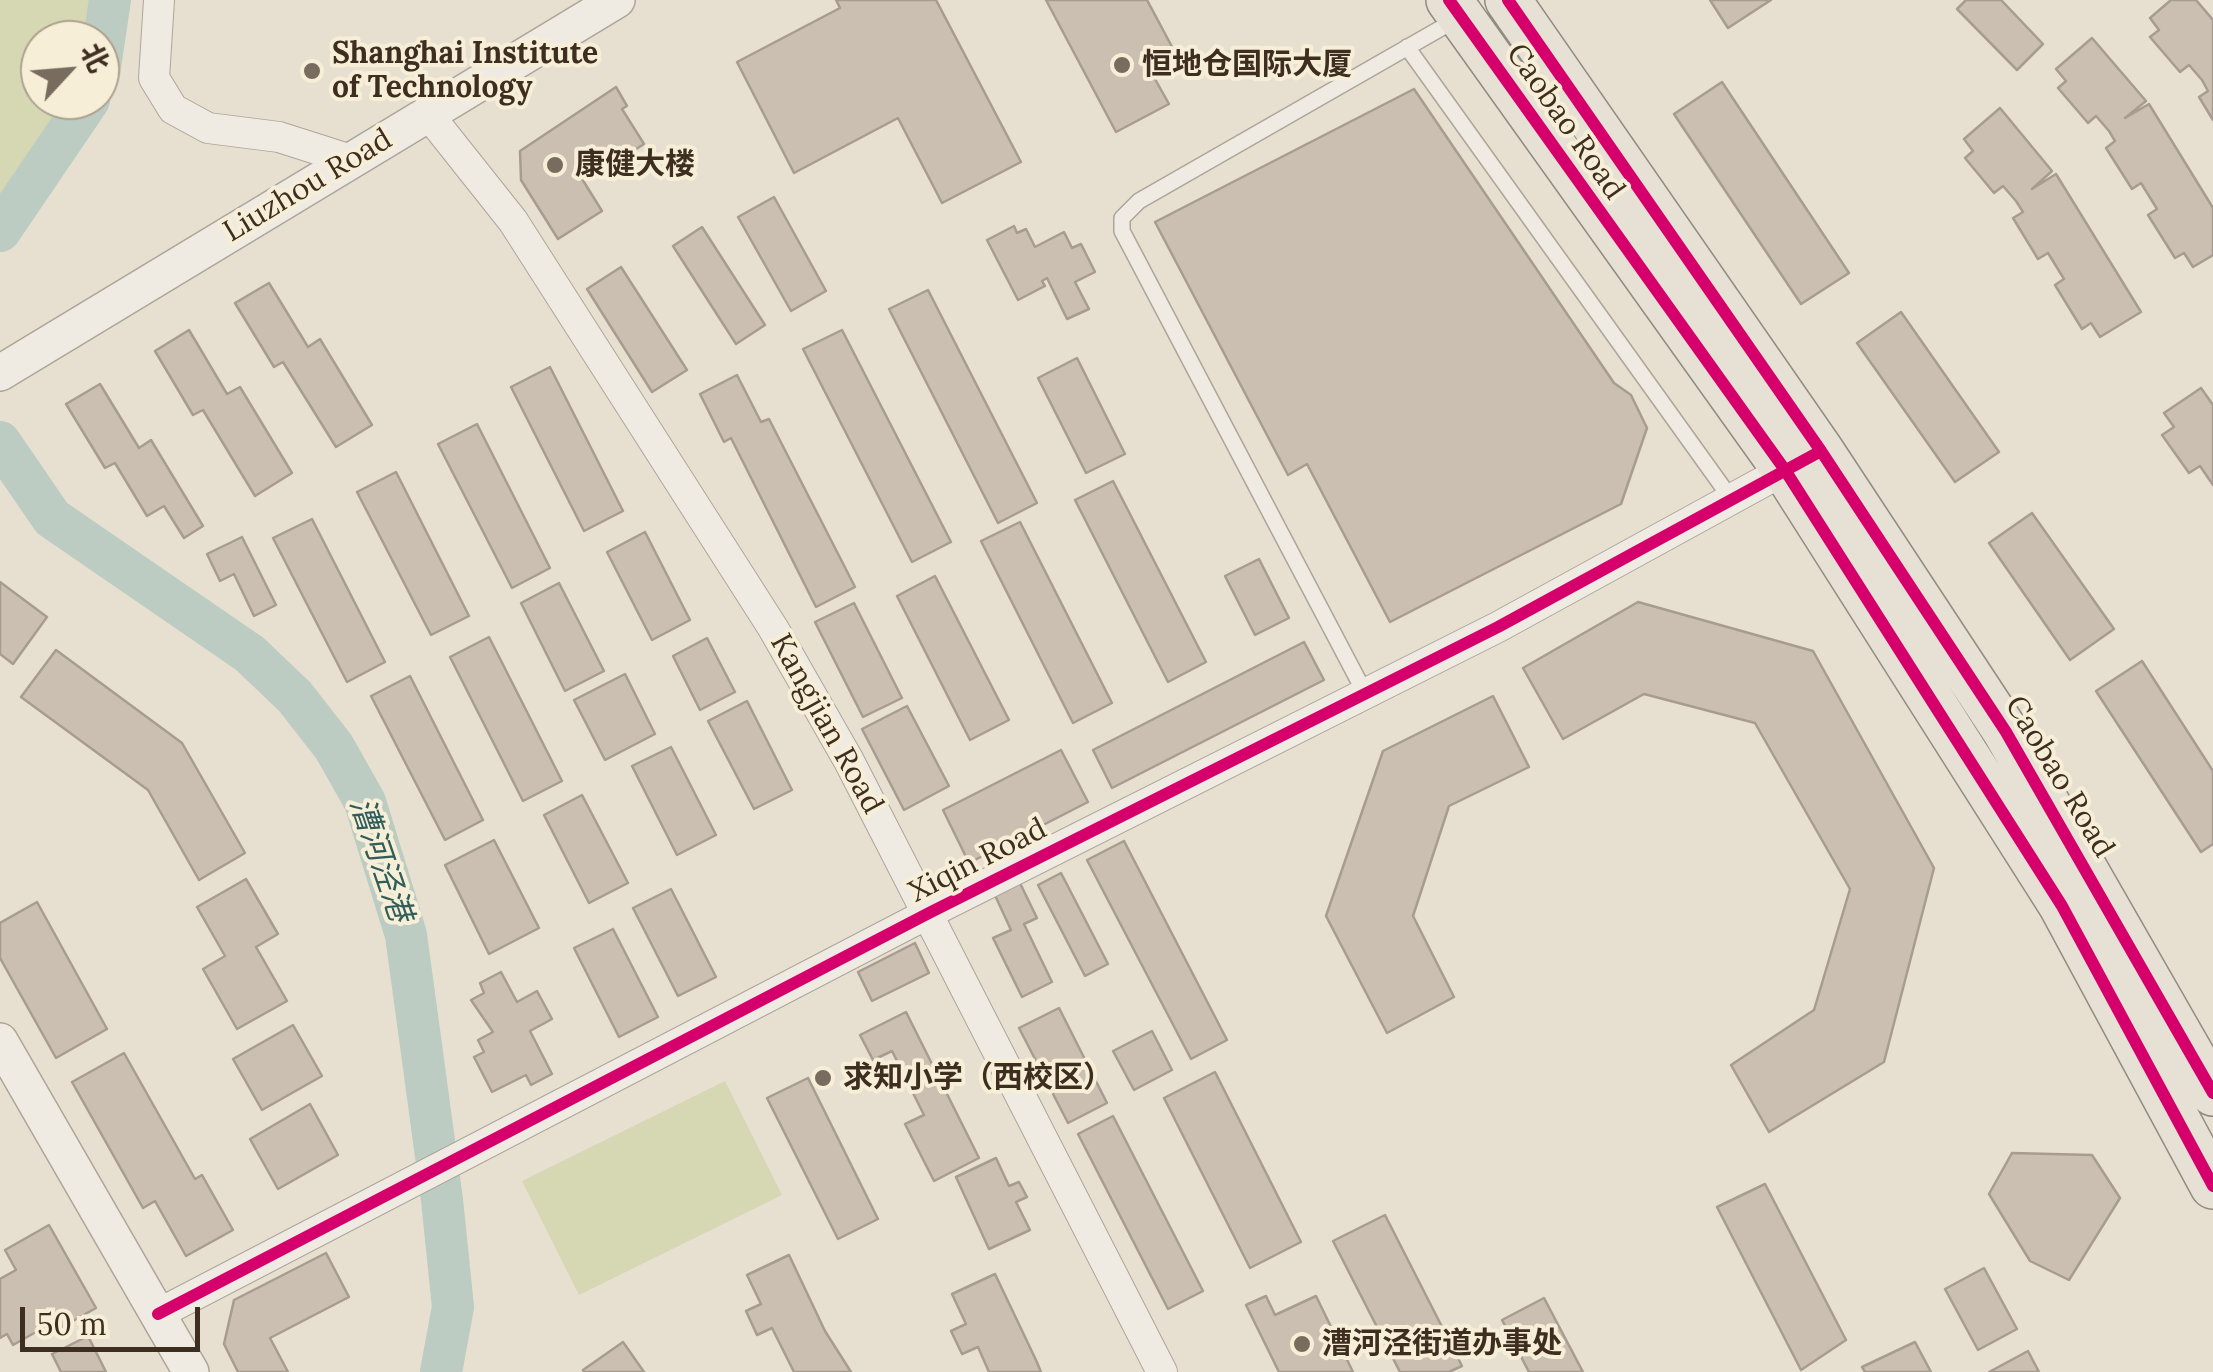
<!DOCTYPE html>
<meta charset="utf-8">
<style>
body{margin:0}
#map{position:relative;width:2213px;height:1372px;overflow:hidden;background:#e7e0d1;font-family:Lora,"Noto Sans SC",serif}
canvas{display:block}
.north{position:absolute;left:20px;top:20px;width:100px;height:100px;box-sizing:border-box;background:#f7eed8;border:2px solid #ada18e;border-radius:50%;rotate:64deg;font-size:28px;font-weight:700;line-height:40px;text-align:center;color:#3d2e20}
.north::after{content:'';display:block;margin:auto;width:35px;height:45px;background:#786c5e;clip-path:polygon(50% 0,100% 100%,50% 72%,0 100%)}
.scale{position:absolute;left:20px;top:1307px;width:180px;height:45px;box-sizing:border-box;border:5px solid #3d2e20;border-top:0;padding-left:12px;font-size:30px;line-height:35px;white-space:nowrap;color:#3d2e20;-webkit-text-stroke:8px #f7eed8;paint-order:stroke}
</style>
<div id="map">
<canvas width="2213" height="1372"></canvas>
<div class="north">北</div>
<div class="scale">50 m</div>
</div>
<script>
const ctx = document.querySelector('canvas').getContext('2d');
ctx.lineJoin = 'round';
function fill(path, color) { ctx.fillStyle = color; ctx.fill(path, 'evenodd'); }
const toPath = rows => new Path2D(rows.map(r => 'M' + r).join(''));
function trace(path, color, width, dash) { ctx.strokeStyle = color; ctx.lineWidth = width; ctx.lineCap = dash ? 'butt' : 'round'; ctx.setLineDash(dash || []); ctx.stroke(path); }
function write(font, color, halo, rows, align = 'center') {
  ctx.font = font + ' Lora,"Noto Sans SC",serif'; ctx.lineWidth = 8; ctx.setLineDash([]); ctx.textBaseline = 'middle'; ctx.strokeStyle = halo; ctx.fillStyle = color; for (const [text, x, y, turn = 0] of rows) {
    ctx.save(); ctx.translate(x, y); ctx.rotate((+turn || 0) * Math.PI / 180); ctx.textAlign = isNaN(turn) ? turn : align; if (halo) ctx.strokeText(text, 0, 0); ctx.fillText(text, 0, 0); ctx.restore();
  }
}
const green = toPath([
 [0,0,110,0,100,67,100,40,40,40,40,100,89,100,0,231],
 [725,1081,782,1195,579,1295,522,1181]
]);
const river = toPath([
 [100,67,110,0],
 [0,231,89,100],
 [0,442,52,518,250,654,295,697,334,747,365,802,406,935,442,1200,453,1307,441,1372]
]);
const building = toPath([
 [836,0,936,0,1021,162,942,203,898,118,794,173,737,62,840,8,836,0],
 [1046,0,1147,0,1178,58,1151,72,1169,104,1116,132,1046,0],
 [1710,0,1771,0,1728,28,1710,0],
 [1966,0,2001,0,2043,44,2017,70,1957,9,1966,0],
 [2171,0,2196,0,2213,20,2213,120,2199,97,2208,91,2202,80,2189,65,2180,72,2150,37,2159,30,2150,18,2171,0],
 [2092,38,2146,101,2125,118,2149,104,2213,208,2213,255,2193,267,2184,253,2175,258,2148,215,2157,209,2141,183,2132,189,2106,148,2115,141,2109,131,2096,116,2088,123,2058,88,2066,81,2056,69,2092,38],
 [1722,82,1849,273,1801,304,1674,114,1722,82],
 [616,87,627,106,622,109,644,144,619,160,614,152,579,174,602,211,558,239,521,180,520,151,616,87],
 [1414,89,1614,383,1631,395,1647,428,1621,504,1390,622,1307,464,1288,475,1155,222,1414,89],
 [2000,108,2052,171,2032,189,2056,174,2141,312,2100,337,2091,323,2082,329,2055,285,2064,279,2048,253,2038,259,2013,218,2023,212,2016,201,2003,186,1994,193,1965,158,1973,151,1964,139,2000,108],
 [774,197,826,291,791,311,738,217,774,197],
 [1014,226,1017,233,1026,229,1035,247,1064,232,1072,248,1081,244,1095,272,1075,282,1089,309,1067,319,1047,278,1042,281,1045,286,1018,300,987,240,1014,226],
 [702,227,765,325,736,344,673,246,702,227],
 [621,267,687,370,652,392,587,289,621,267],
 [269,283,308,347,320,339,372,425,336,447,283,362,274,367,235,303,269,283],
 [928,290,1037,503,998,523,889,309,928,290],
 [1901,312,1999,452,1955,482,1857,343,1901,312],
 [189,330,227,394,240,387,292,473,255,496,203,410,193,415,155,351,189,330],
 [842,330,951,542,912,562,803,349,842,330],
 [1077,358,1125,454,1086,473,1038,378,1077,358],
 [550,367,623,511,584,531,511,387,550,367],
 [737,375,761,422,769,419,855,587,816,607,731,438,724,442,700,394,737,375],
 [100,384,139,448,151,440,203,526,184,538,164,506,147,516,115,463,105,468,66,404,100,384],
 [2201,388,2213,405,2213,485,2200,466,2189,473,2162,435,2174,427,2164,413,2201,388],
 [477,424,550,568,512,588,438,444,477,424],
 [396,472,469,616,431,635,357,492,396,472],
 [1113,481,1206,662,1168,682,1075,500,1113,481],
 [2032,513,2114,629,2070,660,1989,543,2032,513],
 [312,519,385,662,347,682,273,538,312,519],
 [1020,522,1112,703,1073,723,981,541,1020,522],
 [645,532,690,620,652,640,607,552,645,532],
 [242,537,276,605,254,616,234,574,220,581,207,554,242,537],
 [1259,559,1289,618,1255,635,1225,576,1259,559],
 [935,576,1009,720,970,740,897,596,935,576],
 [0,582,47,617,13,664,0,654,0,582],
 [559,583,604,671,565,691,521,603,559,583],
 [1638,602,1813,651,1934,868,1884,1062,1769,1132,1731,1065,1814,1010,1850,889,1755,723,1644,694,1563,739,1523,668,1638,602],
 [854,603,902,698,863,717,815,622,854,603],
 [489,637,562,781,523,801,450,657,489,637],
 [707,638,735,692,700,710,673,656,707,638],
 [1304,642,1324,680,1112,788,1093,750,1304,642],
 [56,650,182,743,245,853,199,880,148,790,21,697,56,650],
 [2142,661,2213,771,2213,844,2201,852,2096,691,2142,661],
 [625,674,655,734,605,760,574,700,625,674],
 [410,676,483,820,445,840,371,696,410,676],
 [1493,696,1529,767,1449,806,1413,916,1454,997,1387,1033,1326,916,1383,751,1493,696],
 [747,701,792,790,754,809,708,721,747,701],
 [907,706,949,786,904,810,862,729,907,706],
 [671,747,716,835,677,855,632,766,671,747],
 [1061,750,1088,802,969,863,943,810,1061,750],
 [582,795,628,883,589,903,544,815,582,795],
 [494,840,539,928,489,954,445,865,494,840],
 [1124,841,1227,1040,1191,1059,1087,860,1124,841],
 [1061,873,1108,964,1085,976,1038,885,1061,873],
 [246,879,278,934,256,947,287,1001,237,1029,203,969,225,956,197,907,246,879],
 [1018,879,1037,918,1024,924,1052,982,1022,997,993,938,1011,930,993,891,1018,879],
 [671,889,716,977,678,996,633,908,671,889],
 [37,902,107,1029,56,1058,0,958,0,923,37,902],
 [613,929,658,1017,619,1037,574,948,613,929],
 [915,943,929,973,872,1001,858,972,915,943],
 [501,972,517,1002,537,991,552,1019,530,1031,552,1074,531,1085,526,1075,492,1092,474,1057,484,1052,478,1040,493,1032,471,1000,484,993,480,983,501,972],
 [1059,1008,1107,1103,1068,1123,1019,1028,1059,1008],
 [906,1012,979,1158,934,1181,905,1124,924,1115,892,1051,873,1060,860,1035,906,1012],
 [293,1025,322,1076,262,1110,233,1059,293,1025],
 [1152,1031,1172,1070,1134,1090,1113,1051,1152,1031],
 [124,1053,195,1179,202,1175,233,1230,186,1256,155,1201,143,1208,72,1082,124,1053],
 [1215,1072,1301,1242,1250,1268,1164,1098,1215,1072],
 [808,1078,878,1219,838,1239,767,1098,808,1078],
 [310,1104,338,1155,278,1189,250,1139,310,1104],
 [1113,1116,1203,1291,1168,1309,1078,1134,1113,1116],
 [2012,1153,2092,1155,2120,1198,2069,1280,2030,1261,1989,1194,2012,1153],
 [996,1158,1009,1186,1019,1182,1027,1197,1016,1202,1030,1230,989,1249,956,1177,996,1158],
 [1765,1184,1846,1340,1801,1370,1717,1207,1765,1184],
 [1385,1215,1462,1366,1449,1372,1400,1372,1333,1241,1385,1215],
 [49,1225,96,1308,48,1335,43,1328,13,1345,7,1334,0,1338,0,1279,16,1270,5,1250,49,1225],
 [326,1253,349,1297,270,1338,288,1372,238,1372,224,1344,234,1300,326,1253],
 [789,1255,825,1331,851,1372,794,1372,772,1328,757,1335,746,1311,761,1304,747,1275,789,1255],
 [1984,1268,2017,1329,1978,1350,1945,1289,1984,1268],
 [995,1274,1036,1360,1041,1372,989,1372,978,1347,962,1354,951,1331,966,1324,952,1294,995,1274],
 [1266,1296,1275,1315,1316,1296,1353,1372,1279,1372,1246,1305,1266,1296],
 [1544,1298,1583,1372,1529,1372,1502,1320,1544,1298],
 [88,1336,106,1372,61,1372,52,1354,88,1336],
 [623,1342,644,1372,584,1372,583,1370,623,1342],
 [1915,1342,1931,1372,1865,1372,1862,1367,1915,1342],
 [2028,1351,2039,1372,1989,1372,2028,1351]
]);
const service = toPath([
 [1407,47,1732,500],
 [1366,695,1122,231,1122,218,1139,201,1457,19]
]);
const minor = toPath([
 [159,0,154,78,173,109,208,128,279,137,351,160],
 [428,114,513,221,773,628,849,761,1162,1372],
 [158,1314,929,913,1498,627,1801,461]
]);
const tertiary = toPath([
 [0,373,617,0],
 [0,1041,191,1372]
]);
const primary = toPath([
 [1449,0,1785,470,2062,906,2213,1186],
 [1508,0,1821,451,2006,732,2213,1093]
]);
const cycleway = toPath([
 [1449,0,1785,470,2062,906,2213,1186],
 [1508,0,1821,451,2006,732,2213,1093],
 [158,1314,929,913,1498,627,1821,451]
]);
const markers = [
 [1122,65,10,"#786c5e"],
 [312,71,10,"#786c5e"],
 [555,165,10,"#786c5e"],
 [823,1078,10,"#786c5e"],
 [1302,1344,10,"#786c5e"]
];
const poiNames = [
 ["Shanghai Institute",332,54],
 ["of Technology",332,88],
 ["恒地仓国际大厦",1142,65],
 ["康健大楼",575,165],
 ["求知小学（西校区）",843,1078],
 ["漕河泾街道办事处",1322,1344]
];
const streetNames = [
 ["Caobao Road",1565,122,55],
 ["Liuzhou Road",308,186,-31],
 ["Kangjian Road",826,724,61],
 ["Caobao Road",2059,777,59],
 ["Xiqin Road",978,861,-27]
];
const waterNames = [
 ["漕河泾港",380,860,71]
];
fill(green, '#d6d7b3');
trace(river, '#bcccc2', 42);
fill(building, '#cbbfb2');
trace(building, '#a89c90', 2.5);
trace(service, '#ada599', 18);
trace(minor, '#ada599', 32);
trace(tertiary, '#ada599', 38);
trace(primary, '#928b80', 48);
trace(service, '#efebe3', 15);
trace(minor, '#efebe3', 30);
trace(tertiary, '#efebe3', 35);
trace(primary, '#e6e1d4', 45);
trace(cycleway, '#d6006c', 12);
for (const [x, y, r, color] of markers) { const dot = new Path2D(); dot.arc(x, y, r, 0, 2 * Math.PI); ctx.fillStyle = color; ctx.fill(dot); trace(dot, '#f7eed8', 4); }
write('bold 30px', '#3d2e20', '#f7eed8', poiNames, 'left');
write('30px', '#3d2e20', '#f7eed8', streetNames);
write('italic 32px', '#2f5d5a', '#f7eed8', waterNames);
</script>
